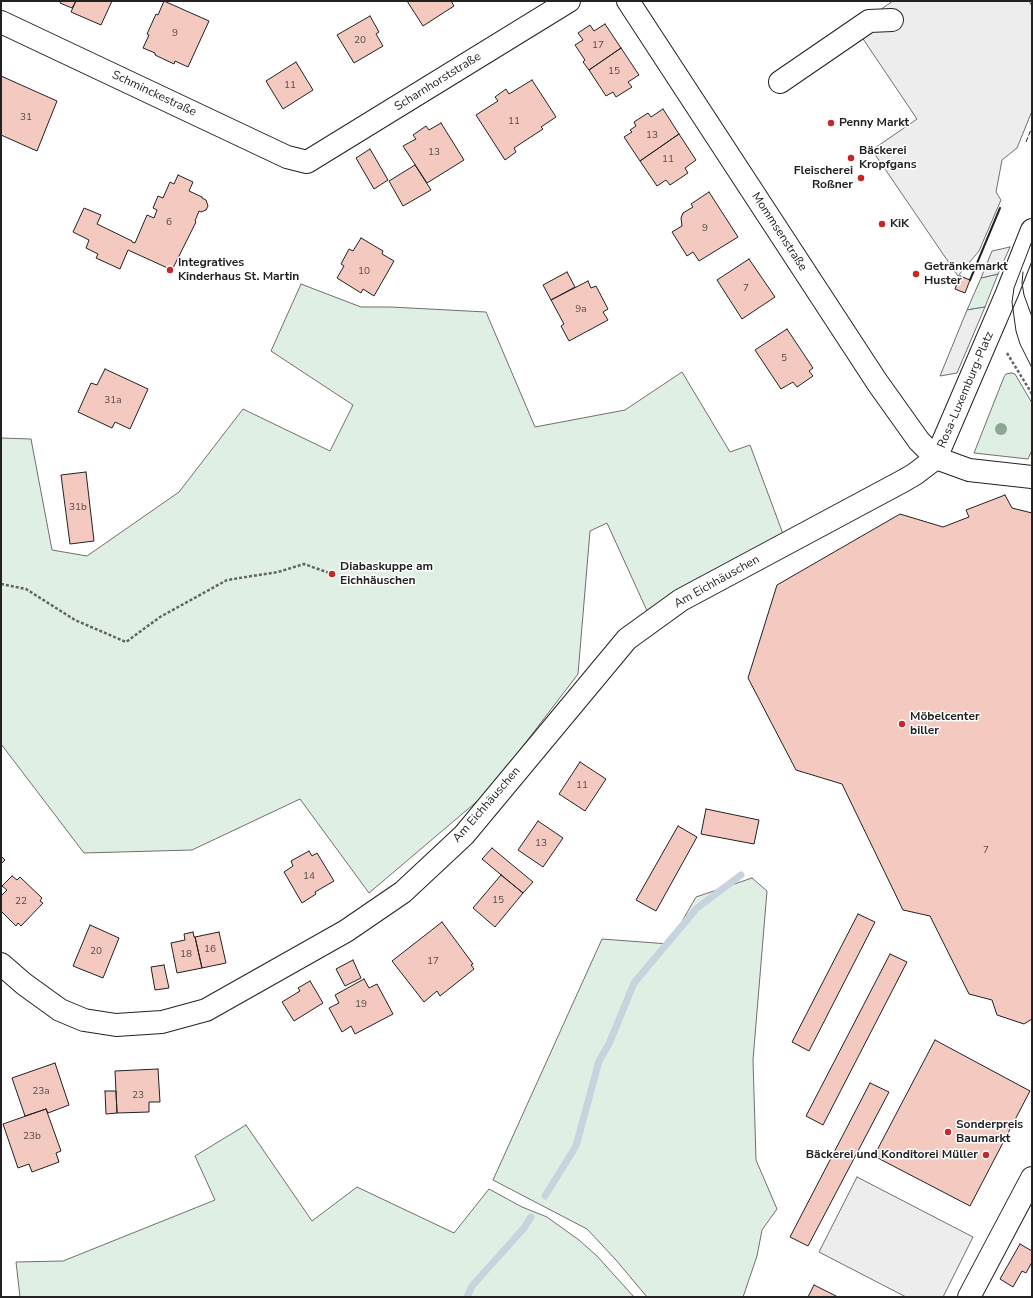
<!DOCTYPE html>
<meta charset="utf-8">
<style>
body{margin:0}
#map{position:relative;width:1033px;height:1298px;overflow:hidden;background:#fff;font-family:"Nunito Sans",sans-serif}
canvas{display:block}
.frame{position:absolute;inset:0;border:2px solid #222;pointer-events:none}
</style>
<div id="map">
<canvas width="1033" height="1298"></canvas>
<div class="frame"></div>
</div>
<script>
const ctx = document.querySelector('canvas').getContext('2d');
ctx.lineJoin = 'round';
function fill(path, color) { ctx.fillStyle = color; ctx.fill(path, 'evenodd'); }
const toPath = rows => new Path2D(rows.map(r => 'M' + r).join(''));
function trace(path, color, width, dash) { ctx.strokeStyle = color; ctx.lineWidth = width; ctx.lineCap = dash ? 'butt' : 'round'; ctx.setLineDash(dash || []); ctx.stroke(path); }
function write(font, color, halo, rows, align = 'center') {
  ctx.font = font + ' "Nunito Sans",sans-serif'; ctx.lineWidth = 3; ctx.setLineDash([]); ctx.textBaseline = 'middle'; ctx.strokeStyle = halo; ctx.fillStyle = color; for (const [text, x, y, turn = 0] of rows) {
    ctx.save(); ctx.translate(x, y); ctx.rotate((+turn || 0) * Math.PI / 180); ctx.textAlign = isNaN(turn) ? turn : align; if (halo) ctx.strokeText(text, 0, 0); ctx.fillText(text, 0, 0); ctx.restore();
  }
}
const green = toPath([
 [998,274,985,307,967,310,981,278,998,274],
 [301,284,361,307,391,307,486,312,535,427,625,410,682,372,730,452,750,445,783,534,648,613,607,523,590,531,578,674,488,792,369,893,300,799,192,850,84,853,1,744,1,438,31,439,52,550,87,556,179,492,243,409,330,451,353,405,271,351,301,284],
 [1011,373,1015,374,1032,403,1032,450,1028,459,974,453,1004,377,1006,374,1011,373],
 [752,878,767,891,753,1060,756,1160,777,1209,762,1230,757,1256,743,1297,647,1297,616,1260,587,1229,493,1180,602,939,669,944,696,897,752,878],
 [246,1125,312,1221,357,1187,454,1233,489,1189,522,1207,547,1217,579,1240,597,1256,634,1297,20,1297,16,1262,63,1261,215,1200,195,1156,246,1125]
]);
const parking = toPath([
 [893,1,1029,1,1032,6,1032,111,1017,148,1002,160,996,192,1001,200,979,251,958,276,872,150,917,119,855,27,893,1],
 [1010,247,998,274,981,278,992,251,1010,247],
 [985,307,957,373,940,376,967,310,985,307],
 [857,1177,973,1237,943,1297,906,1297,819,1252,857,1177]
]);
const stream = toPath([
 [545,1196,576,1146,599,1061,609,1044,634,983,697,908,741,875],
 [467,1297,472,1286,524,1228,531,1217]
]);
const building = toPath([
 [61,1,76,1,72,8,60,3,61,1],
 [76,1,112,1,101,25,71,12,76,1],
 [164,1,209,21,188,67,175,61,174,64,155,55,155,53,143,48,149,35,147,34,156,14,158,15,164,1],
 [407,1,451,1,454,6,423,26,407,1],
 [370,16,379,32,376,34,383,46,354,63,337,35,370,16],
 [605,24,621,48,589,70,583,62,585,60,575,45,583,40,578,33,590,25,594,31,605,24],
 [621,48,639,75,628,82,632,87,616,97,613,92,606,96,589,70,621,48],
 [296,62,313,90,283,109,266,81,296,62],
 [1,76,57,101,37,151,1,135,1,76],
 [532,80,556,117,541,127,543,129,514,148,516,152,505,160,476,115,498,101,495,97,506,89,509,94,532,80],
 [663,109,679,134,640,161,624,137,632,132,630,130,636,126,634,122,648,113,651,117,663,109],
 [441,123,464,160,427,183,403,146,416,139,413,135,426,126,429,130,441,123],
 [679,134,696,160,685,168,688,173,670,185,666,180,657,186,640,161,679,134],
 [370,149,388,180,374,189,356,158,370,149],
 [415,165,431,190,403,206,389,181,415,165],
 [178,175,193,182,189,191,202,197,202,198,206,200,208,206,206,210,201,212,199,211,195,221,196,222,172,270,128,250,120,269,96,258,98,254,86,248,89,240,73,232,84,208,101,215,97,224,132,241,132,242,135,243,147,215,154,218,157,210,153,208,158,196,163,198,170,182,174,184,178,175],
 [709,192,738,237,699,261,693,252,687,256,672,232,682,226,681,218,683,213,693,207,691,204,709,192],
 [361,238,383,251,382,254,394,261,374,296,363,289,361,293,337,278,344,266,341,264,349,249,353,251,361,238],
 [749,259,775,297,742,319,717,280,749,259],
 [567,272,575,287,551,300,543,285,567,272],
 [960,276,970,280,965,293,955,289,960,276],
 [588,281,591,288,596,286,608,309,603,312,608,320,569,341,561,326,564,324,551,300,588,281],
 [787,329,813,368,809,371,813,376,797,387,793,382,781,389,755,350,787,329],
 [105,369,148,389,130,429,115,422,112,428,78,412,91,383,97,385,105,369],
 [86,472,94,541,70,544,61,475,86,472],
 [1005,495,1012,508,1032,513,1032,1019,1024,1024,997,1015,992,1000,969,994,930,916,903,910,842,784,796,770,748,678,777,585,900,514,943,527,969,517,966,510,1005,495],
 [580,762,606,779,585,811,559,794,580,762],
 [706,809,759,820,754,844,701,834,706,809],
 [538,821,563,838,543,867,518,850,538,821],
 [678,826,697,837,656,911,636,900,678,826],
 [492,848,533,882,523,893,482,859,492,848],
 [309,851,312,856,317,853,334,881,315,892,316,894,302,903,284,872,293,866,291,861,309,851],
 [1,856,5,860,1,864,1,856],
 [501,875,523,893,495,927,473,908,501,875],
 [12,876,17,880,20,877,42,898,40,901,43,903,21,926,18,923,16,926,1,911,1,896,7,890,2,886,12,876],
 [858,914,875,922,809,1051,792,1042,858,914],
 [442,922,473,964,471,965,474,969,440,996,437,991,424,1002,392,961,442,922],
 [90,925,119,938,103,978,73,966,90,925],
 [193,932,194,937,195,937,202,968,177,973,171,943,185,940,184,934,193,932],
 [219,932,226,963,202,968,195,937,219,932],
 [890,954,907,962,823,1125,806,1116,890,954],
 [353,960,361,978,345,986,336,969,353,960],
 [164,965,169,988,155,990,151,967,164,965],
 [364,979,369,988,377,984,393,1014,355,1034,351,1026,342,1032,329,1008,339,1003,335,995,364,979],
 [310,981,323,1003,294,1021,282,1002,300,991,298,988,310,981],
 [935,1040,1030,1091,970,1206,874,1156,935,1040],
 [55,1063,69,1105,48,1113,46,1109,25,1116,12,1078,55,1063],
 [158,1069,160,1102,149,1102,149,1112,117,1113,115,1071,158,1069],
 [870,1083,889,1092,808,1246,790,1237,870,1083],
 [105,1091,116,1091,117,1113,106,1114,105,1091],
 [46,1109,61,1151,56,1153,59,1162,32,1172,29,1164,18,1168,3,1124,46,1109],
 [1020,1244,1032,1251,1032,1262,1026,1273,1022,1271,1013,1287,1000,1279,1020,1244],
 [814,1285,838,1297,808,1297,814,1285]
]);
const path = toPath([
 [1007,353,1032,394],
 [1,584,26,589,75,620,126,642,160,617,227,580,278,572,304,564,332,574]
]);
const minor = toPath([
 [628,1,877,382,919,441,936,458,969,470,1032,477],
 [1,22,287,157,307,162,569,1],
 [780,82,869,21,892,20],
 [936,458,1007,293,1032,230],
 [1,964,24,984,60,1010,84,1020,116,1025,162,1022,206,1010,346,931,403,892,464,835,627,639,681,600,903,481,915,474,936,458],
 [969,1297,1032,1178]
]);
const tram = toPath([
 [1032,241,1014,288,1012,302,1016,331,1020,344,1032,368],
 [1023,272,1022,283,1024,295,1032,317]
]);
const fence = toPath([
 [1026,142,1032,127]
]);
const wall = toPath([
 [970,280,1000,208]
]);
const trees = [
 [1001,429]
];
const markers = [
 [831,123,4,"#c62828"],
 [851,158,4,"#c62828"],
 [861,178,4,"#c62828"],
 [882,224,4,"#c62828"],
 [170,270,4,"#c62828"],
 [916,274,4,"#c62828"],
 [332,574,4,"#c62828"],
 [902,724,4,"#c62828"],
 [948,1132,4,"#c62828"],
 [986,1155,4,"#c62828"]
];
const numberNames = [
 ["9",175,34],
 ["20",360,41],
 ["17",598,46],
 ["15",614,72],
 ["11",290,86],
 ["31",26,118],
 ["11",514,122],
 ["13",652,136],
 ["13",434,153],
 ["11",668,160],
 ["6",169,223],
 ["9",705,229],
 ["10",364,272],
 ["7",746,289],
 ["9a",581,310],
 ["5",784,359],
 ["31a",113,401],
 ["31b",78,508],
 ["11",582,786],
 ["13",541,844],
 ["7",986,851],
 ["14",309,877],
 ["15",498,901],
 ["22",21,902],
 ["16",210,950],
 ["20",96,952],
 ["18",186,955],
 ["17",433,962],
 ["19",361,1005],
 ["23a",41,1092],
 ["23",138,1096],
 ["23b",32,1137]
];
const streetNames = [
 ["Scharnhorststraße",438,82,-32],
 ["Schminckestraße",154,94,25],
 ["Mommsenstraße",779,232,57],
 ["Rosa-Luxemburg-Platz",966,390,-67],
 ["Am Eichhäuschen",717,582,-29],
 ["Am Eichhäuschen",487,805,-49]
];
const poiNames = [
 ["Penny Markt",839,123],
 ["Bäckerei",859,151],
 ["Kropfgans",859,165],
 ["Fleischerei",853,171,"right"],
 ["Roßner",853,185,"right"],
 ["KiK",890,224],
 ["Integratives",178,263],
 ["Kinderhaus St. Martin",178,277],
 ["Getränkemarkt",924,267],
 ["Huster",924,281],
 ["Diabaskuppe am",340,567],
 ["Eichhäuschen",340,581],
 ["Möbelcenter",910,717],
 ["biller",910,731],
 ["Sonderpreis",956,1125],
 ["Baumarkt",956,1139],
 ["Bäckerei und Konditorei Müller",978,1155,"right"]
];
fill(green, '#e0efe3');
trace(green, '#6f6f6f', 1);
fill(parking, '#ededed');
trace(parking, '#6f6f6f', 1);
trace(stream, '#c7d3dd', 7);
fill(building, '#f3c9c0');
trace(building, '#222', 1);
trace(minor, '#222', 24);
trace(path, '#646464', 2.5, [3, 2]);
trace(minor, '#fff', 22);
trace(tram, '#222', 1);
trace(fence, '#222', 1, [5, 2]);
trace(wall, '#222', 2);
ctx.fillStyle = '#8da692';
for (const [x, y] of trees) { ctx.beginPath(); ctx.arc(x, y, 6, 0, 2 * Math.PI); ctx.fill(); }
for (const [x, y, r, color] of markers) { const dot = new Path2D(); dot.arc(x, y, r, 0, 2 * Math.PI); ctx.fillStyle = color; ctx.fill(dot); trace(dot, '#fff', 1.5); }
write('10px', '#564c4a', null, numberNames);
write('12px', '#222', '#fff', streetNames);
write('bold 12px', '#222', '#fff', poiNames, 'left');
</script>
